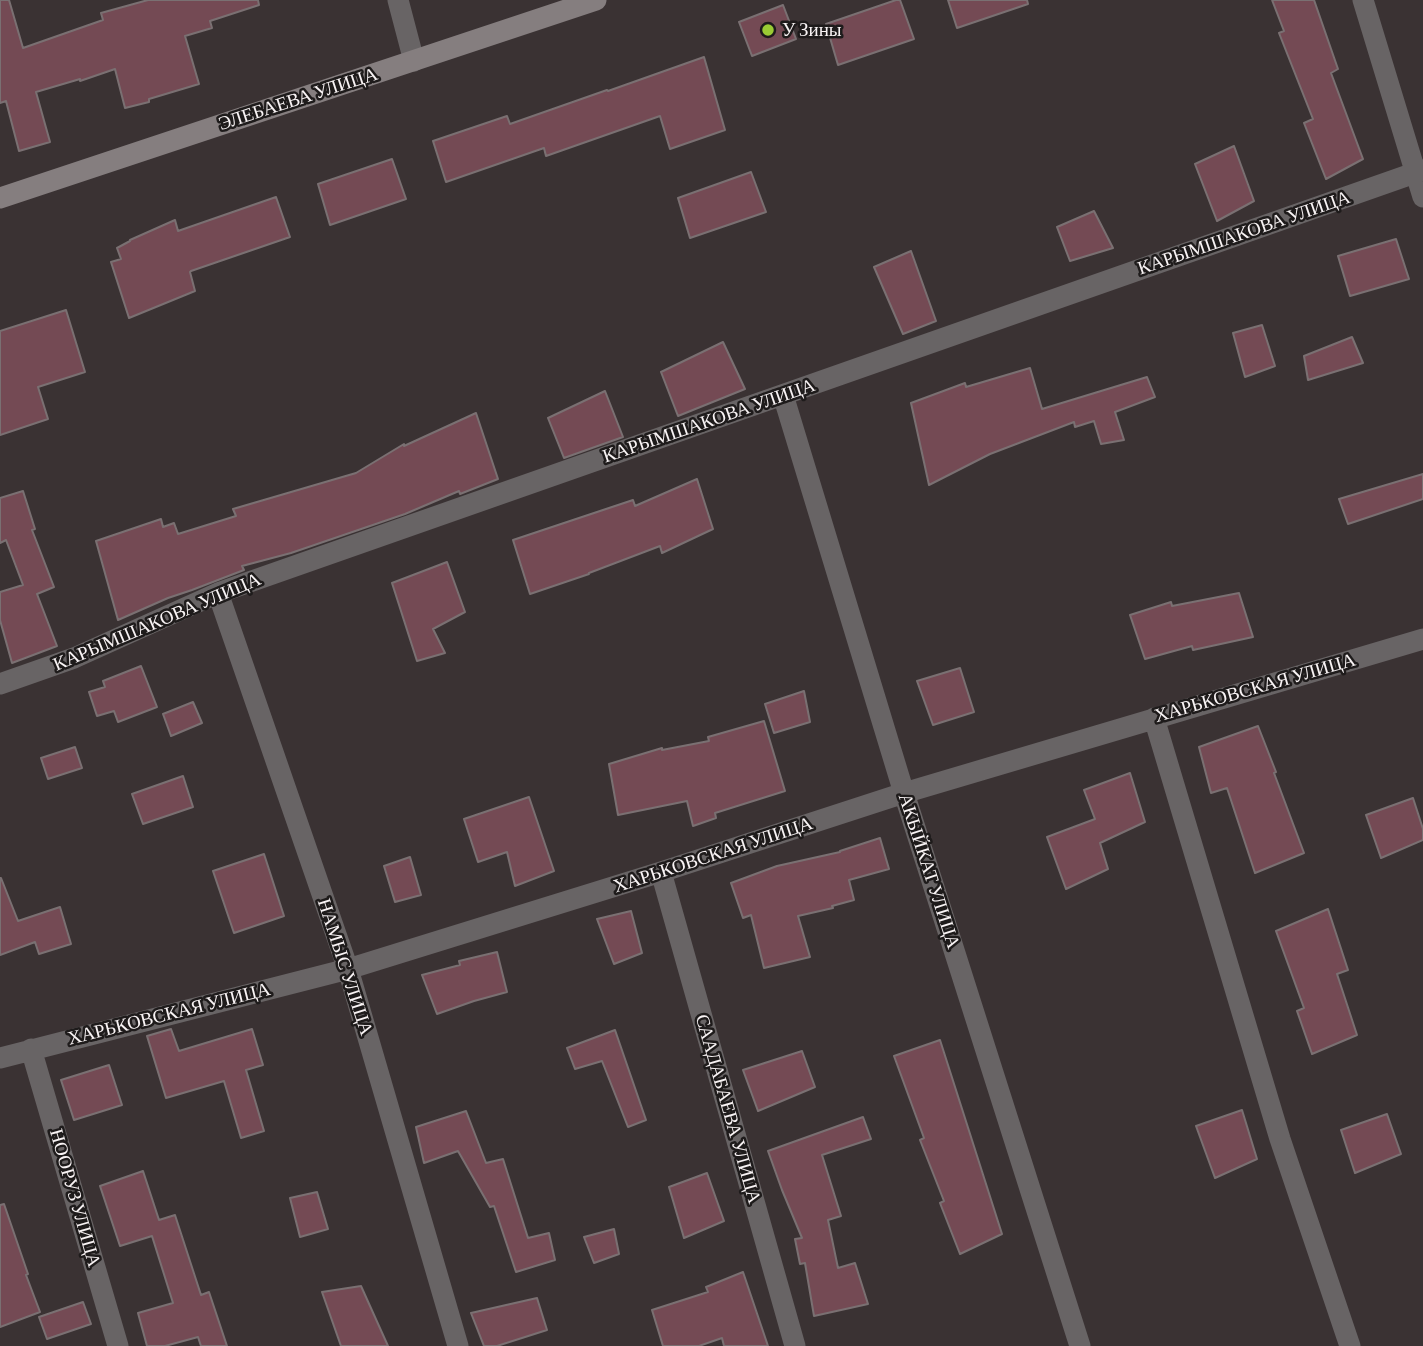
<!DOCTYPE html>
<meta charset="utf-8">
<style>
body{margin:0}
canvas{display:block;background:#3a3233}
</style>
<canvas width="1423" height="1346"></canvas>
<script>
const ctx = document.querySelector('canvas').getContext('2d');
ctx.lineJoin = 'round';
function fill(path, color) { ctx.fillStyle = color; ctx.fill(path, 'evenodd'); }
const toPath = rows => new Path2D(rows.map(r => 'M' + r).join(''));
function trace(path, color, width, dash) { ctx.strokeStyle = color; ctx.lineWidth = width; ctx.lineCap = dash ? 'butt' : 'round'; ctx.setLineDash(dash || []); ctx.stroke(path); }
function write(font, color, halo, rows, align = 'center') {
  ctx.font = font + ' "Crimson Pro",serif'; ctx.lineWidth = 5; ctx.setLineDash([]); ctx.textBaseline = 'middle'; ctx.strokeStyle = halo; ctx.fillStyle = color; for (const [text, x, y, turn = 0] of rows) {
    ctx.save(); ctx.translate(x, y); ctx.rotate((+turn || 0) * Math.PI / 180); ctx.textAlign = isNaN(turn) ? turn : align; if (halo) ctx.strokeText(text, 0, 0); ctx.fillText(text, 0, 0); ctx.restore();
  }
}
const building = toPath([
 [0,0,9,0,23,48,103,20,101,13,148,0,258,0,259,5,210,21,212,28,185,36,199,84,149,99,149,102,125,108,115,69,80,81,80,79,36,92,50,142,19,151,6,101,0,103,0,0],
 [896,0,900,0,914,39,838,65,826,24,896,0],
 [948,0,1027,0,1028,4,957,28,948,0],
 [1272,0,1314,0,1338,69,1331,73,1363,159,1326,179,1304,123,1313,119,1279,33,1284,31,1272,0],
 [783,5,796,39,752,56,739,22,783,5],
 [704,57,725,130,670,149,660,116,546,156,544,148,446,182,433,141,507,116,510,124,607,90,608,91,704,57],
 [1234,146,1254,201,1217,221,1195,164,1234,146],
 [392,159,406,199,330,225,318,184,392,159],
 [751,172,766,212,690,238,678,198,751,172],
 [276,197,290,237,191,271,190,272,195,291,129,318,111,262,121,259,117,248,130,241,130,240,175,220,178,231,276,197],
 [1094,211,1113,248,1070,261,1057,227,1094,211],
 [1396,239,1409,279,1350,296,1338,256,1396,239],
 [911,251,936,321,903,334,874,267,911,251],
 [66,310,85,372,38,387,48,419,0,435,0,331,66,310],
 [1262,325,1275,366,1245,377,1233,333,1262,325],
 [1352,337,1363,363,1308,380,1304,356,1352,337],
 [723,342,745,389,678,416,661,372,723,342],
 [1030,368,1042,409,1147,377,1155,397,1115,412,1124,440,1101,444,1094,421,1075,427,1074,422,990,454,929,485,911,403,965,383,966,387,1030,368],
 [605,391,623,437,564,458,548,418,605,391],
 [476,413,498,479,460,494,459,491,405,514,291,553,242,566,244,570,192,590,168,598,118,620,96,541,161,519,163,527,174,523,178,534,236,516,233,509,356,473,404,444,404,446,476,413],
 [1423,474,1423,499,1348,524,1339,499,1423,474],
 [697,479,713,529,662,553,660,546,589,573,589,574,530,594,513,540,633,500,635,506,697,479],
 [23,491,35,529,32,530,54,587,37,594,57,646,12,663,0,620,0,592,23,585,6,540,0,543,0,498,23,491],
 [447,562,465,612,433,629,445,653,417,661,392,583,447,562],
 [1239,593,1253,637,1193,650,1192,646,1145,659,1130,615,1171,602,1172,606,1239,593],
 [141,666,157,707,118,722,114,711,97,716,89,692,105,687,103,681,141,666],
 [960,668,974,712,933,725,917,681,960,668],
 [804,691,810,722,774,733,765,704,804,691],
 [193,702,202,723,171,736,163,714,193,702],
 [764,721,785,791,715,813,716,818,693,826,687,801,618,815,609,764,662,748,662,750,709,741,708,737,764,721],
 [1258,726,1276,772,1274,773,1304,853,1255,873,1227,788,1211,793,1199,747,1258,726],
 [75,747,82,768,48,779,41,758,75,747],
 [1130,773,1145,822,1100,843,1108,869,1066,889,1047,837,1095,819,1084,790,1130,773],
 [183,776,193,807,143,824,132,794,183,776],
 [529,797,554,871,515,886,507,852,478,862,464,819,529,797],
 [1413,798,1423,829,1423,840,1381,858,1366,815,1413,798],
 [880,838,889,869,849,880,854,900,832,906,833,908,798,916,810,957,764,968,751,915,743,918,731,883,777,866,840,852,840,851,880,838],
 [264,854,284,916,234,933,213,871,264,854],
 [410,857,421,895,395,902,384,866,410,857],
 [0,878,1,878,18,921,60,907,71,944,39,954,35,942,0,955,0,878],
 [1328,909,1348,970,1337,974,1357,1035,1312,1054,1297,1011,1304,1008,1276,931,1328,909],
 [631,911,642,953,614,964,597,919,631,911],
 [497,952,507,992,474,1001,437,1014,422,975,460,965,459,961,497,952],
 [171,1029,179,1051,252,1029,263,1065,246,1070,264,1131,241,1138,224,1081,166,1098,147,1036,171,1029],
 [615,1030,646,1120,628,1127,602,1061,575,1069,567,1048,615,1030],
 [940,1040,1002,1234,960,1254,940,1203,944,1201,920,1140,924,1138,894,1056,940,1040],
 [802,1051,815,1087,758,1111,743,1070,802,1051],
 [109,1065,122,1105,74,1120,61,1080,109,1065],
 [1242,1110,1257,1159,1215,1178,1196,1126,1242,1110],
 [466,1111,486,1163,503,1159,528,1238,549,1233,555,1260,516,1272,494,1206,490,1207,458,1151,424,1163,416,1127,466,1111],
 [1387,1114,1401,1154,1355,1173,1341,1130,1387,1114],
 [863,1117,871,1139,822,1155,841,1216,828,1220,838,1268,855,1263,868,1304,814,1316,805,1263,800,1264,795,1239,802,1238,782,1190,768,1151,863,1117],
 [143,1171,159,1220,175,1215,201,1295,209,1292,227,1346,201,1346,198,1337,165,1346,147,1346,138,1313,173,1303,152,1236,120,1246,100,1186,143,1171],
 [707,1173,724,1221,684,1238,669,1187,707,1173],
 [317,1192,328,1229,300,1237,290,1198,317,1192],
 [4,1204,28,1274,26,1275,40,1312,0,1327,0,1205,4,1204],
 [614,1229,619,1254,594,1263,584,1237,614,1229],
 [743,1272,768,1346,724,1346,722,1338,699,1346,663,1346,652,1310,708,1292,706,1287,743,1272],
 [361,1286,388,1346,341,1346,322,1292,361,1286],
 [537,1298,547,1330,497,1346,484,1346,471,1313,537,1298],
 [83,1302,91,1324,47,1339,39,1317,83,1302]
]);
const street = toPath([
 [398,0,414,61],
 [1363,0,1423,197],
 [783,395,904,793,1080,1346],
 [218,593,348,969,458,1346],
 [0,684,74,658,218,593,1423,170],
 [1154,718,1280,1139,1350,1346],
 [661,872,795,1346],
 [31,1049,118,1346],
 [0,1058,348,969,661,872,904,793,1423,639]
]);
const secondary = toPath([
 [0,198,596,0]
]);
const markers = [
 [768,30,7,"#9acb34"]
];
const poiNames = [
 ["У Зины",782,30]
];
const streetNames = [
 ["ЭЛЕБАЕВА УЛИЦА",298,99,-18],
 ["КАРЫМШАКОВА УЛИЦА",1244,233,-19],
 ["КАРЫМШАКОВА УЛИЦА",709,421,-19],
 ["КАРЫМШАКОВА УЛИЦА",157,622,-23],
 ["ХАРЬКОВСКАЯ УЛИЦА",1255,688,-16],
 ["ХАРЬКОВСКАЯ УЛИЦА",713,855,-18],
 ["АКЫЙКАТ УЛИЦА",929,871,72],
 ["НАМЫС УЛИЦА",345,967,72],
 ["ХАРЬКОВСКАЯ УЛИЦА",169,1014,-14],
 ["СААДАБАЕВА УЛИЦА",728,1109,74],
 ["НООРУЗ УЛИЦА",75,1198,74]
];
fill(building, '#744a54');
trace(building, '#7a7072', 2);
trace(street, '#686465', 21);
trace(secondary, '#857e7f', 21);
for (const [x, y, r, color] of markers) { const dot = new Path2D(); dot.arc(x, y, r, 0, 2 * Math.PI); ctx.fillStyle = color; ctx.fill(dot); trace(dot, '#1e1b1b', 2.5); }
write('19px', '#f8f3f4', '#1e1b1b', poiNames, 'left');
write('19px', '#f8f3f4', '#1e1b1b', streetNames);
</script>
